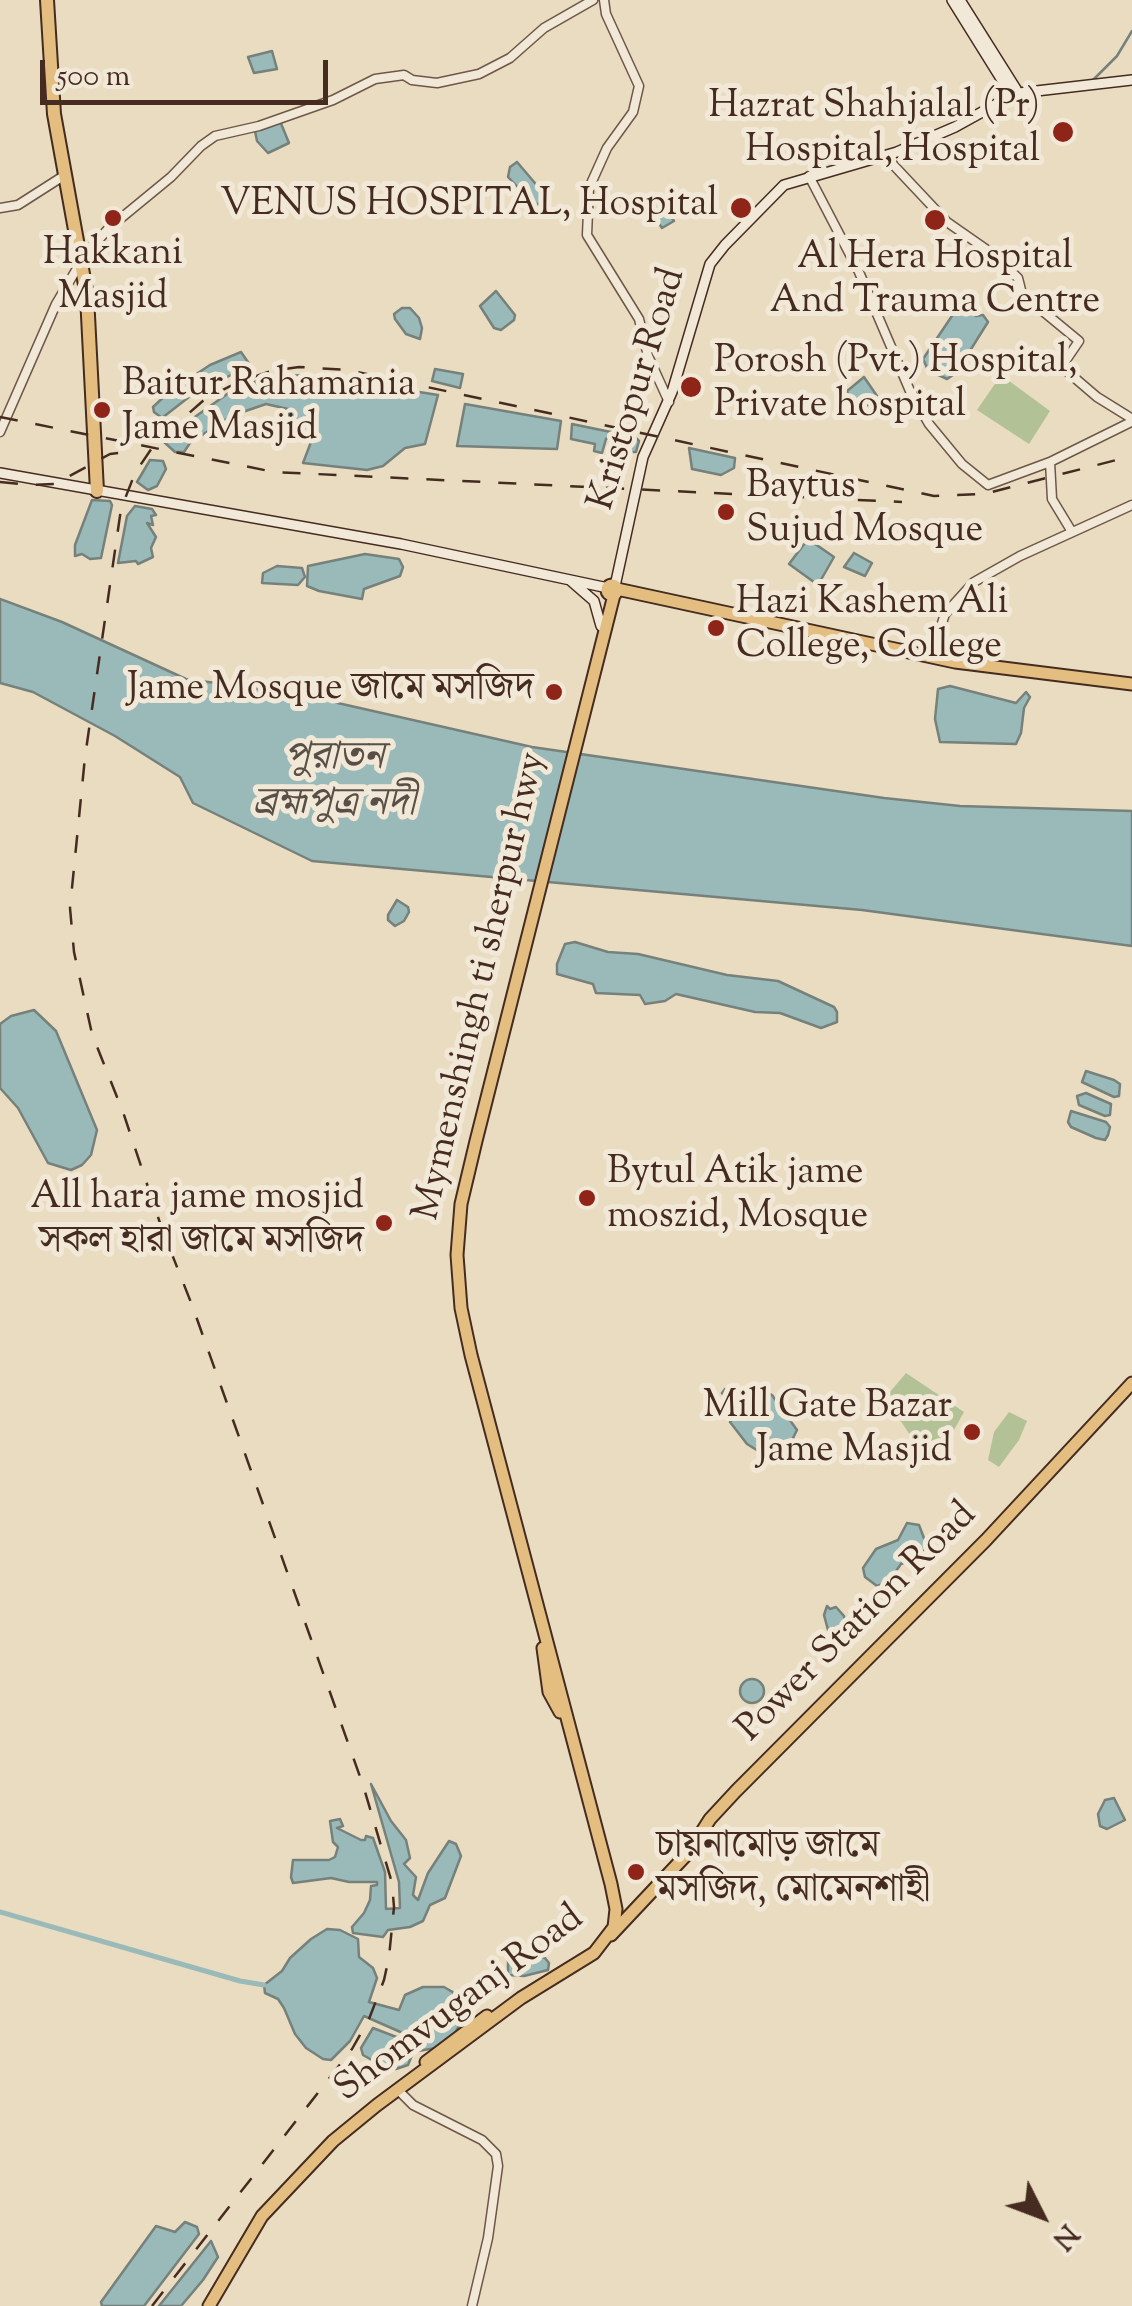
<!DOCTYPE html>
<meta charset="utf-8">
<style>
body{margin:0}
#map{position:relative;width:1132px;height:2306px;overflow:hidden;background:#e9dcc1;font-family:"Sorts Mill Goudy",serif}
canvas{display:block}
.north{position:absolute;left:992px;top:2166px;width:100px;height:100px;-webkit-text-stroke:8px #f1e8d7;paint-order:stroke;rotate:132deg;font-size:28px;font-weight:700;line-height:40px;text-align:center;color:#452b20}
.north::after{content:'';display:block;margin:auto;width:35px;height:45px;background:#452b20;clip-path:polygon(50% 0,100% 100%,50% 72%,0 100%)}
.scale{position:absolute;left:40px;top:60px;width:288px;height:45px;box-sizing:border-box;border:5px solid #452b20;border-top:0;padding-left:12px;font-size:30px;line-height:35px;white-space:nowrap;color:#452b20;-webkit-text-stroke:8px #f1e8d7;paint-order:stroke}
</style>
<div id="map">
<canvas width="1132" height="2306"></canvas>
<div class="north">N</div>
<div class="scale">500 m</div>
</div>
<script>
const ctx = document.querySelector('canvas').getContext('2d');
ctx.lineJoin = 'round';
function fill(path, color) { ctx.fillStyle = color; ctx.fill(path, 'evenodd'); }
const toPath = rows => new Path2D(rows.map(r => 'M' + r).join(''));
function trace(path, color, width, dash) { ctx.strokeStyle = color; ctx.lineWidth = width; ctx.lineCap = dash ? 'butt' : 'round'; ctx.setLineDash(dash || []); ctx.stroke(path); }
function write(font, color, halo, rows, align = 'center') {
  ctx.font = font + ' "Sorts Mill Goudy","Noto Serif Bengali",serif'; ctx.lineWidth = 10; ctx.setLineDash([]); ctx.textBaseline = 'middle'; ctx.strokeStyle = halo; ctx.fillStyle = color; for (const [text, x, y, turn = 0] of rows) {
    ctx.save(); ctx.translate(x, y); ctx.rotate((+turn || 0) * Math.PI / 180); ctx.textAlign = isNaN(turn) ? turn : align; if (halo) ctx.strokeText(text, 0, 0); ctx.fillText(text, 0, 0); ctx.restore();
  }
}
const green = toPath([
 [1001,375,1050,411,1029,444,977,410],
 [906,1373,964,1412,945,1446,932,1440,923,1454,885,1398],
 [1009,1412,1027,1421,1019,1440,999,1467,988,1460,994,1432]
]);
const water = toPath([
 [272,51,277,69,254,73,248,57,272,51],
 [280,121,289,143,268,153,257,141,255,131,280,121],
 [517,162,546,196,536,206,508,177,510,167,517,162],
 [658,196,674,221,662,228,647,206,658,196],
 [496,291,515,315,514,320,501,330,494,328,480,306,496,291],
 [960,304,976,316,983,315,988,322,956,373,947,379,928,370,923,359,960,304],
 [402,308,410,308,419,318,422,328,420,339,406,334,395,319,394,314,402,308],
 [241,352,250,365,189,397,162,418,154,412,153,407,169,392,210,365,241,352],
 [435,369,463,374,460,388,432,381,435,369],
 [312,375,438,395,425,444,405,448,383,466,367,470,303,463,311,442,290,422,288,409,266,404,231,416,190,443,184,452,175,452,164,442,175,431,230,392,269,376,312,375],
 [864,377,877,396,876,400,866,406,846,392,864,377],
 [465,404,561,421,557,449,457,446,465,404],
 [572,424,635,437,639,441,636,452,624,452,624,439,611,437,606,439,602,453,594,451,595,444,571,439,572,424],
 [689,448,735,458,734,468,721,475,692,469,689,448],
 [150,460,163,461,166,469,157,486,148,490,137,482,150,460],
 [92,500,110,501,112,505,101,558,90,559,82,554,75,556,75,545,92,500],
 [135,506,152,509,156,515,151,516,153,525,147,523,156,537,151,548,153,557,138,564,136,561,118,563,127,516,135,506],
 [808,539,834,557,818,585,789,564,808,539],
 [854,553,872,563,865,576,844,567,854,553],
 [365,554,399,559,403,567,400,576,364,589,362,599,319,591,307,586,308,566,365,554],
 [277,566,302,568,305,577,298,585,262,583,263,573,277,566],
 [0,599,62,622,186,679,298,694,532,747,884,798,960,806,1132,811,1132,946,862,910,312,861,193,803,180,777,115,736,33,692,0,683,0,599],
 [950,686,1016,703,1026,692,1030,697,1024,708,1021,733,1016,744,940,742,935,719,938,689,950,686],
 [397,900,408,907,409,912,404,921,395,926,388,920,388,915,397,900],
 [575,942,608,952,638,954,727,975,778,981,834,1007,837,1012,837,1022,821,1028,780,1013,755,1012,676,994,665,1001,645,1004,640,995,596,993,593,984,557,974,557,964,565,944,575,942],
 [34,1010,56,1031,97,1130,91,1155,82,1165,71,1170,48,1163,18,1108,0,1088,0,1024,11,1016,34,1010],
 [1086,1071,1114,1080,1120,1084,1119,1096,1114,1097,1082,1082,1086,1071],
 [1086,1093,1111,1104,1110,1115,1105,1116,1079,1105,1077,1096,1086,1093],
 [1071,1111,1106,1122,1110,1127,1108,1135,1105,1140,1096,1138,1071,1127,1068,1122,1071,1111],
 [725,1389,750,1401,755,1400,763,1390,772,1395,797,1430,793,1438,797,1441,794,1446,786,1451,776,1445,768,1457,747,1444,730,1422,736,1414,722,1393,725,1389],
 [907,1523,919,1525,927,1546,916,1558,901,1564,888,1582,877,1586,865,1577,863,1568,876,1549,898,1540,907,1523],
 [827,1606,830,1609,836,1607,844,1616,846,1628,833,1633,828,1630,824,1615,827,1606],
 '740 1691a12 12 0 1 1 24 0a12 12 0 1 1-24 0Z',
 [371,1784,391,1821,406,1840,410,1858,404,1864,416,1877,413,1895,418,1900,428,1873,449,1841,456,1844,461,1856,445,1898,430,1905,423,1921,410,1927,388,1930,383,1937,353,1933,352,1927,364,1913,370,1900,371,1886,377,1885,377,1882,349,1882,331,1878,293,1883,291,1877,293,1860,329,1860,335,1857,338,1847,333,1842,330,1821,340,1819,343,1826,337,1828,361,1840,365,1840,366,1836,373,1838,385,1872,386,1909,400,1908,399,1882,371,1784],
 [1114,1798,1125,1820,1107,1829,1100,1826,1098,1814,1105,1800,1114,1798],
 [327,1929,340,1930,358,1939,359,1957,373,1968,377,1978,369,2002,399,2010,405,1995,423,1987,444,1987,456,1994,465,2014,454,2035,436,2048,418,2051,405,2034,364,2016,350,2041,331,2060,323,2059,306,2048,295,2034,284,2008,278,1999,265,1993,264,1985,282,1971,290,1958,311,1939,327,1929],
 [522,1950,545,1958,549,1963,548,1970,524,1976,508,1975,508,1959,522,1950],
 [373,2028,399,2038,412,2055,408,2065,396,2069,386,2068,363,2055,361,2048,373,2028],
 [185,2222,197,2227,199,2234,144,2306,102,2306,101,2302,156,2226,175,2232,185,2222],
 [211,2241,218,2257,203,2280,181,2306,159,2306,211,2241]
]);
const stream = toPath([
 [1093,80,1117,56,1132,31]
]);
const canal = toPath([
 [0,1912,240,1981,264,1985]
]);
const tertiary = toPath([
 [604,0,606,14,639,86,633,112,607,148,589,188,587,235,639,319,648,356,669,402],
 [884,155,947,222,990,252,1018,278,1022,294,1079,341,1064,363,1069,373,1097,397,1131,418,1131,422,1050,462,1052,499,1072,532],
 [809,176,859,272,910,391,929,424,962,464,988,485,1050,462],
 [0,208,18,205,65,175],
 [0,432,56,304,85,255,109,228,171,177,201,146,215,136,259,126,333,100,375,79,404,75,412,80,437,83,479,74,510,58,544,28,593,0],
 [931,656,945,614,974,582,1020,556,1132,505],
 [397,2089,413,2105,482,2140,496,2154,498,2166,488,2238,472,2306]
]);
const secondary = toPath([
 [952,0,1010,93],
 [960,0,1016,89],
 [1019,93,1132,80],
 [0,473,401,544,608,588],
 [571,581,594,601,601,626],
 [615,586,643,457,672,392,710,264,725,245,784,185,897,152,955,127,1011,96]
]);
const primary = toPath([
 '607 590a5 5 0 1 1 10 0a5 5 0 1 1-10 0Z',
 [617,589,955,662,1132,684],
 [543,1648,549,1692,560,1712],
 [611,1935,689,1852,710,1819,736,1791,986,1540,1132,1383],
 [426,2062,487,2016],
 [209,2306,262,2216,333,2141,377,2105,521,1998,594,1953,614,1927,616,1909,611,1884,471,1355,461,1308,457,1255,461,1204,476,1141,614,595]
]);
const trunk = toPath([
 [47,0,54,114,87,296,97,491]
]);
const rail = toPath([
 [0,417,274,472,902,502],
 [0,482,31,485,55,484,110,454,134,451],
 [152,2306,352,2049,369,2019,384,1980,389,1957,394,1907,392,1883,363,1785,192,1305,162,1229,123,1112,92,1034,74,952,70,908,85,757,121,509,135,473,156,442,204,400,236,383,271,371,299,367,348,370,934,496,984,494,1132,456]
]);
const markers = [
 [1063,132,12,"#8f2418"],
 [741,208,12,"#8f2418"],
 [113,218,10,"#8f2418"],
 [935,220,12,"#8f2418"],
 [691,387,12,"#8f2418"],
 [102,410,10,"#8f2418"],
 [726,512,10,"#8f2418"],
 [716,628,10,"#8f2418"],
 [554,692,10,"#8f2418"],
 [587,1198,10,"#8f2418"],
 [384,1223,10,"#8f2418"],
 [972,1432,10,"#8f2418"],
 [636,1872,10,"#8f2418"]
];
const poiNames = [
 ["Hazrat Shahjalal (Pr)",1040,110,"right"],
 ["Hospital, Hospital",1040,154,"right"],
 ["VENUS HOSPITAL, Hospital",718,208,"right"],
 ["Hakkani",113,257,"center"],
 ["Masjid",113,301,"center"],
 ["Al Hera Hospital",935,261,"center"],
 ["And Trauma Centre",935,305,"center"],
 ["Porosh (Pvt.) Hospital,",714,365],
 ["Private hospital",714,409],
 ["Baitur Rahamania",122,388],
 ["Jame Masjid",122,432],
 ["Baytus",746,490],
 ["Sujud Mosque",746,534],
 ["Hazi Kashem Ali",736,606],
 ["College, College",736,650],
 ["Jame Mosque জামে মসজিদ",534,692,"right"],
 ["Bytul Atik jame",607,1176],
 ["moszid, Mosque",607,1220],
 ["All hara jame mosjid",364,1201,"right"],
 ["সকল হারা জামে মসজিদ",364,1245,"right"],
 ["Mill Gate Bazar",952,1410,"right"],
 ["Jame Masjid",952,1454,"right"],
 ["চায়নামোড় জামে",656,1850],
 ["মসজিদ, মোমেনশাহী",656,1894]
];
const streetNames = [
 ["Kristopur Road",640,390,-73],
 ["Mymenshingh ti sherpur hwy",483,987,-77],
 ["Power Station Road",859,1624,-45],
 ["Shomvuganj Road",461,2006,-37]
];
const waterNames = [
 ["পুরাতন",334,761],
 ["ব্রহ্মপুত্র নদী",334,807]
];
fill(green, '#b3c196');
fill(water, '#99bab9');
trace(water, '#77817c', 2.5);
trace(stream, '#77817c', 2.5);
trace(canal, '#99bab9', 5);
trace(tertiary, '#6e5748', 11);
trace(secondary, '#452b20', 12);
trace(primary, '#452b20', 15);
trace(trunk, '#452b20', 16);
trace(tertiary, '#f1e8d7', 8);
trace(secondary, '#f1e8d7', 9);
trace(primary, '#e4be80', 11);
trace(trunk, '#e4be80', 12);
trace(rail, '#452b20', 2.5, [18, 18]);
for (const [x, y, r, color] of markers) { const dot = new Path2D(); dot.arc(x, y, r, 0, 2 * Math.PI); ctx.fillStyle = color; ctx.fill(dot); trace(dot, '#f1e8d7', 4); }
write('38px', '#452b20', '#f1e8d7', poiNames, 'left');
write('38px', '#452b20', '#f1e8d7', streetNames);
write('italic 40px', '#5a4f46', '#f1e8d7', waterNames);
</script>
